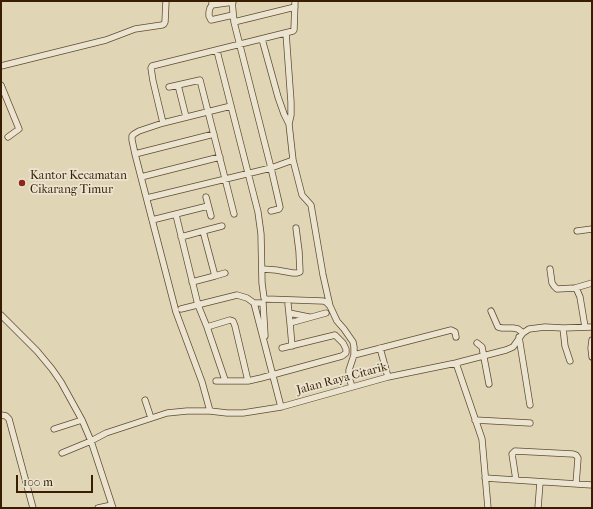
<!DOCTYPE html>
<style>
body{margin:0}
#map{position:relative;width:593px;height:509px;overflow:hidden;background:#e0d6b6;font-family:"IM FELL French Canon",serif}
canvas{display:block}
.frame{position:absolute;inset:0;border:2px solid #391d03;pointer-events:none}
.scale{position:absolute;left:16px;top:475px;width:77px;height:18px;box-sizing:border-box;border:2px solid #391d03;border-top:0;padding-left:5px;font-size:12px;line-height:14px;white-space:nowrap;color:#391d03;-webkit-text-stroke:3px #ebe4d0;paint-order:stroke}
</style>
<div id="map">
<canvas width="593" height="509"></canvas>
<div class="frame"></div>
<div class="scale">100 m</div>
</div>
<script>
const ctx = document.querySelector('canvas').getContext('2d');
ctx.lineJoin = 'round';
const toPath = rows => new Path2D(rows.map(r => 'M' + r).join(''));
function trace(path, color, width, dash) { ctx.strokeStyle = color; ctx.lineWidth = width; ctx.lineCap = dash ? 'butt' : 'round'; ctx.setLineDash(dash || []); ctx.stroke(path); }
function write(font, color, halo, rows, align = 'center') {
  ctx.font = font + ' "IM FELL French Canon",serif'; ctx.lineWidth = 3.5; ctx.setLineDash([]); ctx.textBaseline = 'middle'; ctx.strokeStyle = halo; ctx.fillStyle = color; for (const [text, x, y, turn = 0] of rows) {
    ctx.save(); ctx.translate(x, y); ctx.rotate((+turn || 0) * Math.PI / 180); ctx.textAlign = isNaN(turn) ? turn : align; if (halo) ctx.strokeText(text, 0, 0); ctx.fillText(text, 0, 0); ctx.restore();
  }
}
const minor = toPath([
 [212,1,212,5,233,2],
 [232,1,234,22,271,168,280,207,279,209,271,211],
 [212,5,210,8,209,12,209,16,211,20,233,15],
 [234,22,295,7],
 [286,33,291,102,291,115,289,124],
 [262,39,278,97,284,114,289,124,293,160,302,195,311,205,323,275,330,306],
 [217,51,258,212,261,234,262,283,264,298,266,299,323,301,326,302,330,306,337,321,344,329,353,342,354,347,354,355,349,370,349,377,352,387],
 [1,66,106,40,135,29,162,25,164,24,165,22,166,1],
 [1,85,19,129,8,137],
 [178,85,186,117],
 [169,87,200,80,234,214],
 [163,123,153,81,151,68,152,66,293,31,294,30,295,1],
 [135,154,214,134],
 [141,177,220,157],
 [206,197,211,216],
 [147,198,271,168,293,160],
 [176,215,198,305,207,327,225,380],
 [152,220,208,206],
 [203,231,222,226],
 [577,231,592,229],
 [181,237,203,231,215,276,192,282],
 [262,269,276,270,293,273,297,273,300,272,299,251,296,228],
 [550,269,552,283,554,286,557,289,575,288,577,290,580,297,585,327],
 [215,276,225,273],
 [575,288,592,283],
 [254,303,263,303,265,336],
 [288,304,290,323,292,346],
 [181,309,237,295,247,298,254,303,281,407],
 [491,311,498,327,502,328,513,328,518,329,523,333],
 [289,313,309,317],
 [1,315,37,351,52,369,61,382,82,420,91,441,113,508],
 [290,323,326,313],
 [207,327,230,320,233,321,235,326,248,381],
 [563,328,565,346,570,361],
 [519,337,530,405],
 [592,340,591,348,592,357],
 [477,343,482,347,489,384],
 [380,348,388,377],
 [354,355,451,330,455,332,456,337],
 [456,363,482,439,488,508],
 [216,381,248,381,261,378,342,356,346,353,346,349,343,343,335,335,282,348],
 [145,400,151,418],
 [210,411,202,382,176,312,135,154,132,140,132,136,134,134,139,131,163,123,231,106],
 [1,415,6,416,9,419,33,508],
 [475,420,530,423],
 [54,429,82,420],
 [62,453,91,441,106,433,167,413,187,411,210,411,227,413,243,413,281,407,388,377,456,363,506,350,513,347,523,333,529,329,545,327,563,328,592,327],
 [485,478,592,485],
 [516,480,512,454,515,451,573,454,576,455,578,458,576,484],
 [98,508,112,505],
 [538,508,540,482]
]);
const markers = [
 [22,183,4,"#8f2418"]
];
const poiNames = [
 ["Kantor Kecamatan",30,176],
 ["Cikarang Timur",30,190]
];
const streetNames = [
 ["Jalan Raya Citarik",342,379,-15]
];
trace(minor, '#634b30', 7);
trace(minor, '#ebe4d0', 5.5);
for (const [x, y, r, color] of markers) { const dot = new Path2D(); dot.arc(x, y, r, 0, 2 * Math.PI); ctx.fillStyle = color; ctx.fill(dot); trace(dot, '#ebe4d0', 1.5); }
write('12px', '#391d03', '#ebe4d0', poiNames, 'left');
write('12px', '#391d03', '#ebe4d0', streetNames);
</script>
